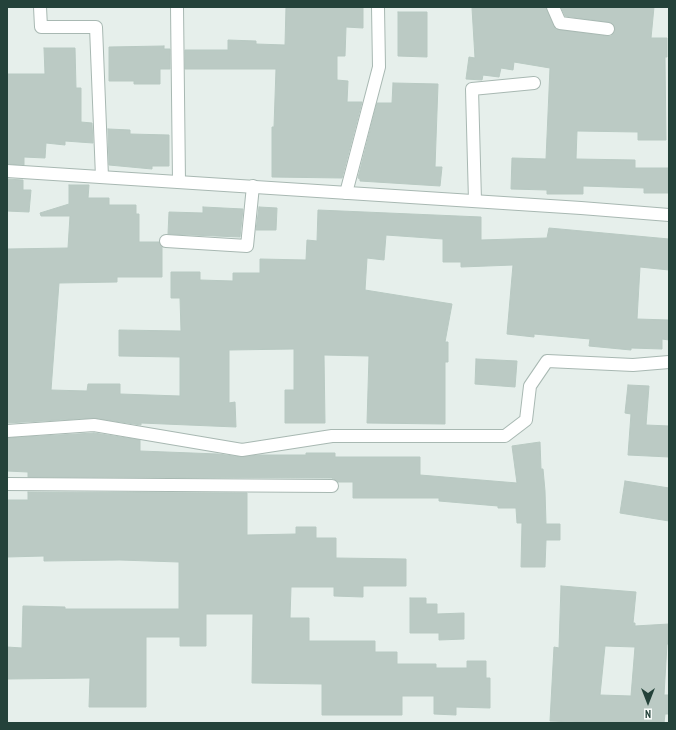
<!DOCTYPE html>
<style>
body{margin:0}
#map{position:relative;width:676px;height:730px;overflow:hidden;background:#e6efeb;font-family:"PT Sans Narrow",sans-serif}
canvas{display:block}
.frame{position:absolute;inset:0;border:8px solid #24423a;pointer-events:none}
.north{position:absolute;left:628px;top:682px;width:40px;height:40px;-webkit-text-stroke:3px #f7fbf9;paint-order:stroke;rotate:180deg;font-size:11px;font-weight:700;line-height:16px;text-align:center;color:#24423a}
.north::after{content:'';display:block;margin:auto;width:14px;height:18px;background:#24423a;clip-path:polygon(50% 0,100% 100%,50% 72%,0 100%)}
</style>
<div id="map">
<canvas width="676" height="730"></canvas>
<div class="frame"></div>
<div class="north">N</div>
</div>
<script>
const ctx = document.querySelector('canvas').getContext('2d');
ctx.lineJoin = 'round';
function fill(path, color) { ctx.fillStyle = color; ctx.fill(path, 'evenodd'); }
const toPath = rows => new Path2D(rows.map(r => 'M' + r).join(''));
function trace(path, color, width, dash) { ctx.strokeStyle = color; ctx.lineWidth = width; ctx.lineCap = dash ? 'butt' : 'round'; ctx.setLineDash(dash || []); ctx.stroke(path); }
const building = toPath([
 [286,7,363,7,363,28,346,27,345,56,337,56,337,80,348,81,347,102,362,102,342,178,272,177,272,127,274,127,276,69,185,69,185,50,228,50,228,40,256,41,256,44,285,45,286,7],
 [546,7,556,29,607,36,611,36,615,30,612,23,565,16,561,7,654,7,651,38,667,38,667,57,665,57,666,140,638,140,638,132,577,131,576,159,635,160,635,168,669,168,669,193,644,193,644,188,583,186,583,194,547,194,547,190,511,189,512,158,546,159,550,68,514,62,513,70,501,68,499,77,483,75,482,80,466,79,469,57,475,58,472,8,546,7],
 [398,12,427,12,427,57,398,56,398,12],
 [164,46,164,49,170,49,170,69,160,69,160,84,134,84,134,81,109,81,109,47,164,46],
 [44,48,75,48,76,88,81,88,81,122,92,123,93,143,65,141,65,145,46,143,45,158,24,157,24,165,7,164,7,74,45,74,44,48],
 [393,83,438,84,435,167,442,167,440,186,360,181,360,179,358,178,377,103,392,103,393,83],
 [108,129,130,130,130,134,169,135,169,166,152,166,152,169,109,165,108,129],
 [7,179,23,180,23,190,31,190,29,212,7,211,7,179],
 [69,185,89,185,88,198,109,198,109,205,136,205,136,214,139,214,139,242,159,242,162,247,162,277,117,277,117,282,59,283,51,390,87,391,88,384,120,384,120,394,180,396,180,357,119,356,119,330,181,331,180,298,171,298,171,272,200,272,200,280,233,281,233,273,260,273,260,259,306,260,307,240,317,241,318,210,481,217,481,240,547,238,549,228,669,239,669,270,640,267,637,319,669,320,669,340,662,339,662,349,631,348,631,350,589,346,590,339,534,334,534,337,507,334,513,265,461,267,461,262,443,262,443,239,386,235,384,260,367,258,365,290,452,304,445,342,448,342,448,362,445,362,445,424,367,423,369,356,324,355,325,423,285,423,285,390,294,390,294,349,229,350,229,403,235,402,236,427,141,423,141,425,94,418,7,423,7,249,68,248,70,216,41,216,40,213,69,204,69,185],
 [203,207,243,209,240,237,168,234,169,212,203,213,203,207],
 [259,207,277,208,276,230,256,230,259,207],
 [476,359,517,361,515,387,475,384,476,359],
 [628,385,649,386,646,425,669,426,669,457,628,455,631,414,625,413,628,385],
 [94,433,140,440,140,451,218,454,241,457,259,455,306,455,306,453,335,453,335,457,420,457,420,475,517,483,512,446,540,442,541,469,543,469,545,491,546,524,560,524,560,540,546,540,545,567,521,567,522,523,517,523,516,508,498,508,498,506,439,501,439,498,353,498,353,482,338,482,332,478,28,477,28,472,7,471,7,438,94,433],
 [625,481,669,488,669,521,620,513,625,481],
 [28,492,247,493,247,535,296,534,296,527,316,527,316,538,336,538,336,558,406,559,406,586,363,586,363,597,334,596,334,587,291,587,290,618,309,618,309,641,375,641,375,652,397,652,397,664,436,664,436,668,467,668,467,661,486,661,486,678,490,678,490,708,456,707,456,715,434,714,434,696,402,696,402,715,322,715,322,684,252,683,253,614,206,614,206,646,180,646,180,637,146,637,146,707,89,707,90,678,7,679,7,647,22,648,23,606,65,607,65,609,179,609,179,562,120,560,44,561,44,556,7,557,7,500,28,500,28,492],
 [561,586,636,592,633,623,635,623,635,626,669,624,669,644,667,644,664,695,669,695,669,714,665,714,664,723,598,723,550,721,554,647,559,648,561,586],
 [605,646,635,647,631,696,600,695,605,646],
 [410,598,426,598,426,604,437,604,437,614,464,613,464,639,439,640,439,633,410,633,410,598]
]);
const minor = toPath([
 [40,7,41,27,96,27,102,177],
 [177,7,179,182],
 [553,7,560,23,608,29],
 [346,193,379,67,378,7],
 [475,201,472,89,534,83],
 [166,241,247,246,253,186],
 [7,431,94,425,242,450,332,436,505,436,526,420,530,386,547,361,633,365,669,362],
 [7,484,332,486]
]);
const tertiary = toPath([
 [7,171,581,208,669,215]
]);
fill(building, '#bbcac4');
trace(building, '#b8c9c2', 1);
trace(minor, '#a8b8b2', 14);
trace(tertiary, '#a8b8b2', 14);
trace(minor, '#fff', 12);
trace(tertiary, '#fff', 12);
</script>
